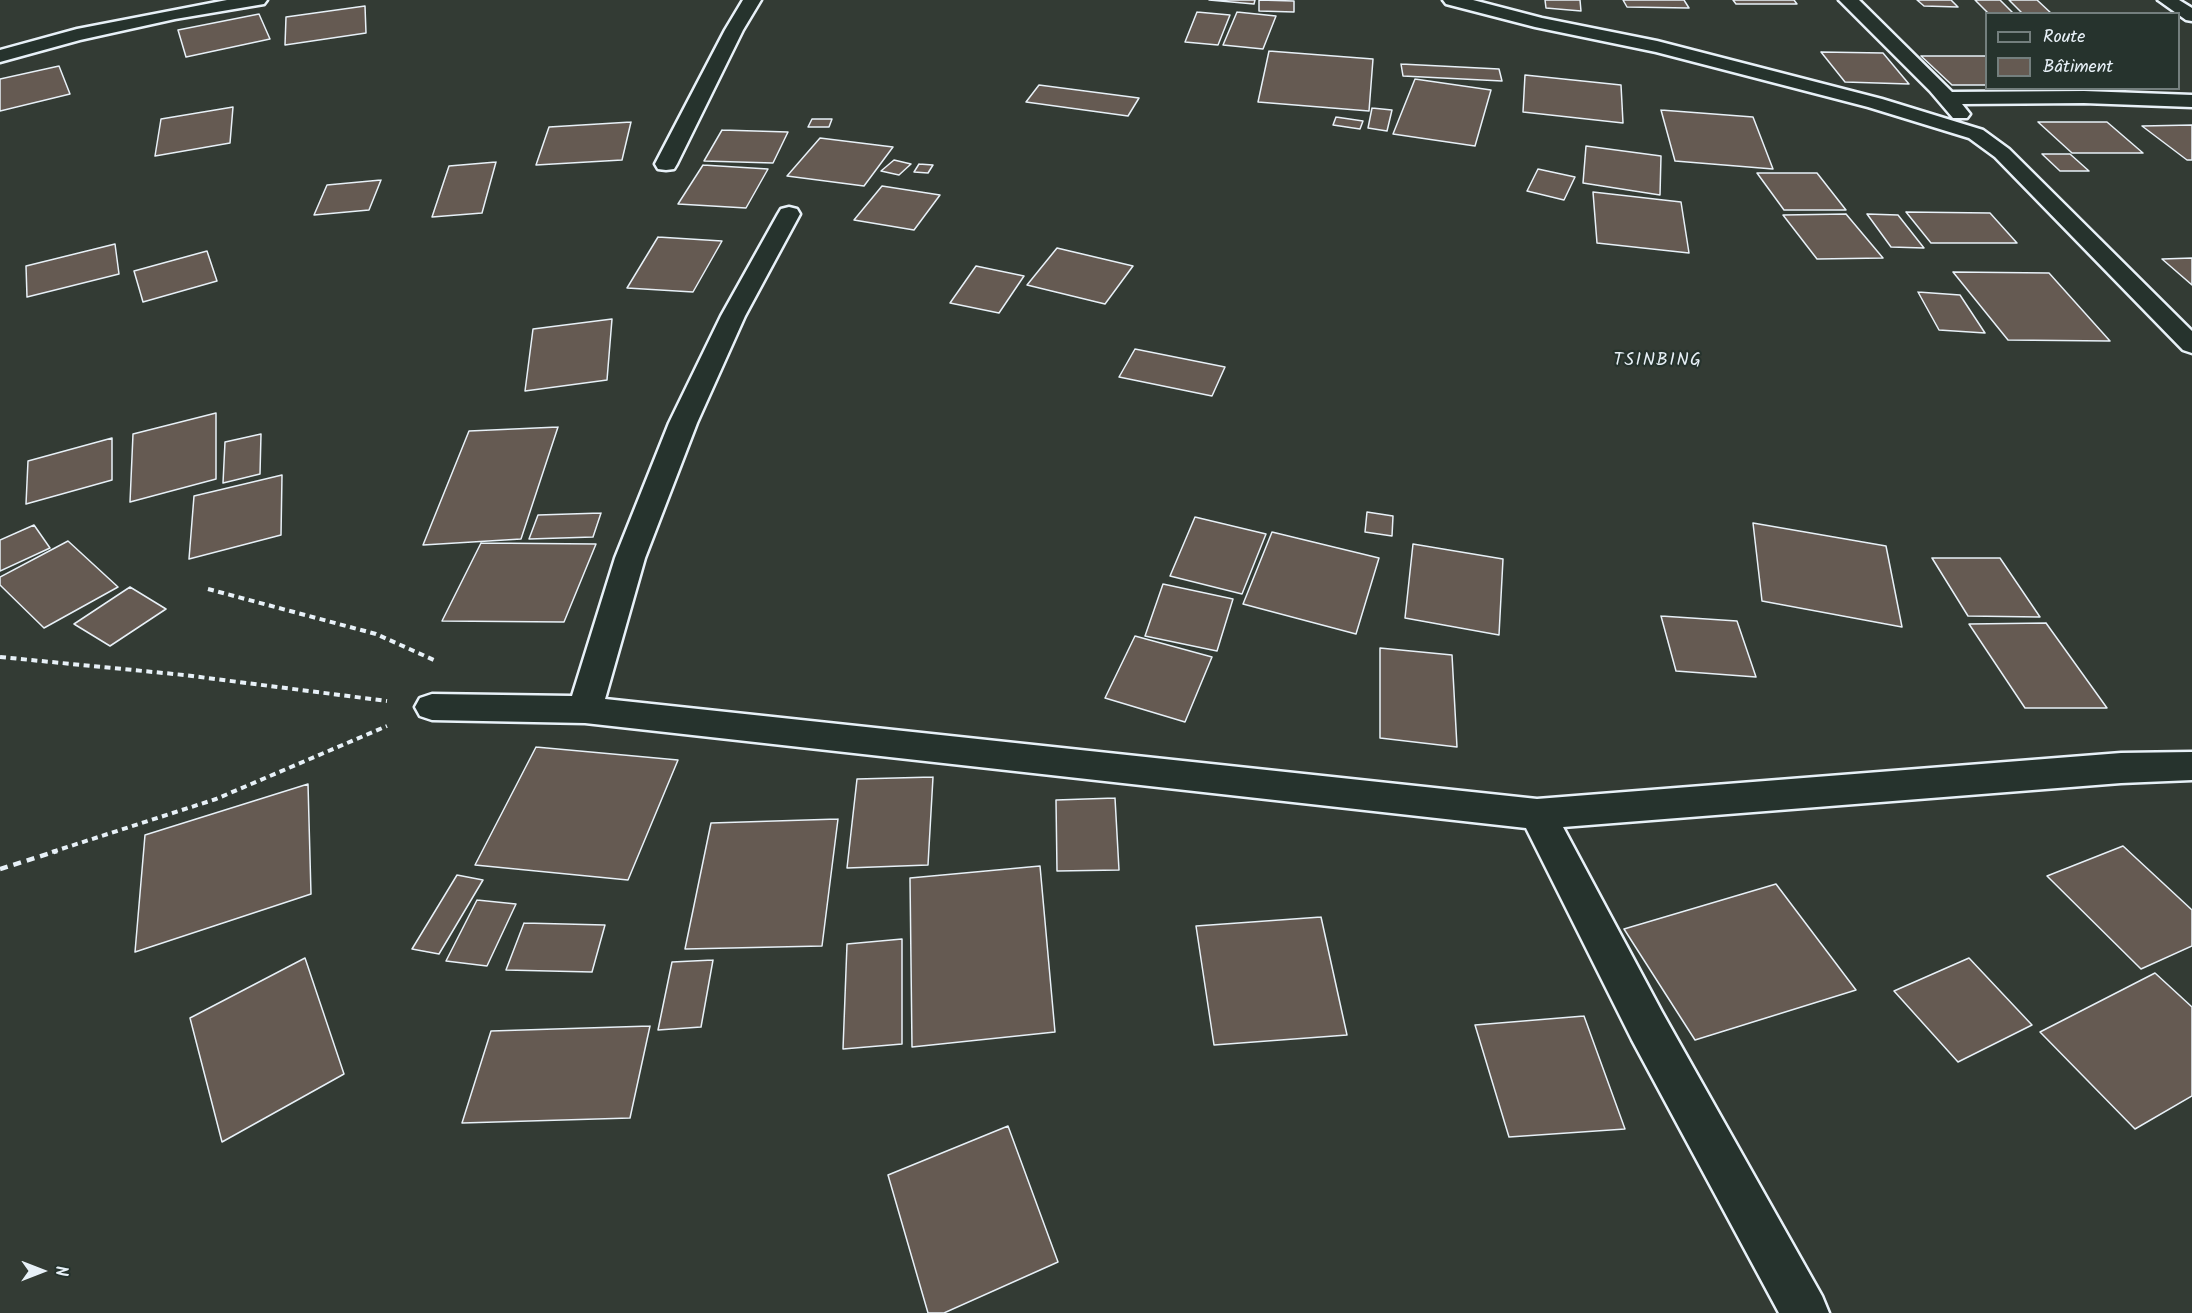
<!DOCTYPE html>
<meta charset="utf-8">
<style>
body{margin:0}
#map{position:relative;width:2192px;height:1313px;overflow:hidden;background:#333b34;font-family:Kalam,sans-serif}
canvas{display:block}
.legend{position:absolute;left:1985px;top:12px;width:195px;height:78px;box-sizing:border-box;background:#26332d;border:2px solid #747f7e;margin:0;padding:8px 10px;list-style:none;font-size:18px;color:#e8f1f8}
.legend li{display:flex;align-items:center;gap:12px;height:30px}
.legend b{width:30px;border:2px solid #747f7e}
.north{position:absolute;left:12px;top:1241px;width:60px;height:60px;-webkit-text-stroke:4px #26332d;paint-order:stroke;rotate:90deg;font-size:16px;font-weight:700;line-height:24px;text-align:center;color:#e8f1f8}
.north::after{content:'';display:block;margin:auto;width:21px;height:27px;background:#e8f1f8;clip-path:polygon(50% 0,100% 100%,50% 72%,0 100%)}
</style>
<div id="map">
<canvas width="2192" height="1313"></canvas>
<ul class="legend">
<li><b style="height:8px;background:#26332d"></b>Route</li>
<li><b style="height:16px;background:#655a52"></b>Bâtiment</li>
</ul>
<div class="north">N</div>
</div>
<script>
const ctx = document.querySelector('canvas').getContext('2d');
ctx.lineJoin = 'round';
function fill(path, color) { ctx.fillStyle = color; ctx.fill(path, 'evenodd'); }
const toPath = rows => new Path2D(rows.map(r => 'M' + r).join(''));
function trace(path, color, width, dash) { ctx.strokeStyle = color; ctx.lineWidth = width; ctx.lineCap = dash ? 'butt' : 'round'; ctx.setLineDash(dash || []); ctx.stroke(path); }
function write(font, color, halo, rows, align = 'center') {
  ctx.font = font + ' Kalam,sans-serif'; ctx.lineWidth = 4.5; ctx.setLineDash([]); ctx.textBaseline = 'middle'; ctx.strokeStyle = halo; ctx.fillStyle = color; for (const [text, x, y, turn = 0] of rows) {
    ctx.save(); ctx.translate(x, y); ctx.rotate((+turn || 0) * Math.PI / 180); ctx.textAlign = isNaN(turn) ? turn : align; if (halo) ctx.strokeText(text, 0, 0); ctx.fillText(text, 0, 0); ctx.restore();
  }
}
const building = toPath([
 [1209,0,1255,0,1254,4,1209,0],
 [1259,0,1294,1,1294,12,1259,11,1259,0],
 [1545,0,1580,0,1581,11,1546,8,1545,0],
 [1623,0,1684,0,1689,8,1627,7,1623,0],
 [1733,0,1794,0,1797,4,1736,4,1733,0],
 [1917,0,1951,0,1958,7,1924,6,1917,0],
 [1975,0,2000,0,2014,14,1989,14,1975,0],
 [2009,0,2037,0,2052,14,2023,14,2009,0],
 [365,6,366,33,285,45,286,17,365,6],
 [1197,12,1230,15,1218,45,1185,42,1197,12],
 [1237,12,1276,16,1263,49,1223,45,1237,12],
 [259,14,270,39,186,57,178,30,259,14],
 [1269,51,1373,59,1369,111,1258,102,1269,51],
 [1821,52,1883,53,1909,84,1845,82,1821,52],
 [1921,56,1986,56,1986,85,1952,85,1921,56],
 [1401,64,1499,69,1502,81,1403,76,1401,64],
 [59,66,70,94,0,111,0,79,59,66],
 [1525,75,1621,85,1623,123,1523,112,1525,75],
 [1415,79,1491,90,1475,146,1393,134,1415,79],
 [1039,85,1139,98,1128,116,1026,102,1039,85],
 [233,107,230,143,155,156,161,119,233,107],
 [1372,108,1392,110,1387,131,1368,128,1372,108],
 [1661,110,1753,117,1773,169,1675,161,1661,110],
 [1336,117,1363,121,1360,129,1333,125,1336,117],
 [812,119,832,119,829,127,808,127,812,119],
 [631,122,622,160,536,165,549,127,631,122],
 [2038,122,2107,122,2143,153,2072,153,2038,122],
 [2192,125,2192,160,2187,160,2142,126,2192,125],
 [722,130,788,132,773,163,704,161,722,130],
 [820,138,893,147,864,186,787,176,820,138],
 [1586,146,1661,156,1660,195,1583,183,1586,146],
 [2042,154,2070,154,2089,171,2060,171,2042,154],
 [894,160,911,164,899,175,881,171,894,160],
 [496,162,482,213,432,217,449,166,496,162],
 [919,164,933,165,928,173,914,172,919,164],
 [703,165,768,169,746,208,678,204,703,165],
 [1538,169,1575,177,1564,200,1527,191,1538,169],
 [1757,173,1817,173,1846,210,1784,210,1757,173],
 [381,180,369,210,314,215,327,185,381,180],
 [882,186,940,195,914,230,854,220,882,186],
 [1593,192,1681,202,1689,253,1597,243,1593,192],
 [1906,212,1990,213,2017,243,1931,243,1906,212],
 [1846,214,1883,258,1817,259,1783,215,1846,214],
 [1867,214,1898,215,1924,248,1891,247,1867,214],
 [658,237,722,241,693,292,627,288,658,237],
 [115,244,119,274,27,297,26,266,115,244],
 [1057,248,1133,266,1105,304,1027,285,1057,248],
 [207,251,217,281,143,302,134,271,207,251],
 [2192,258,2192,285,2162,259,2192,258],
 [976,266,1024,276,999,313,950,303,976,266],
 [1953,272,2049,273,2110,341,2008,340,1953,272],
 [1918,292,1960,295,1985,333,1939,330,1918,292],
 [612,319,607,380,525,391,533,329,612,319],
 [1135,349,1225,367,1212,396,1119,377,1135,349],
 [216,413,216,479,130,502,133,434,216,413],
 [558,427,521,539,423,545,469,431,558,427],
 [261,434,260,474,223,483,225,442,261,434],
 [112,438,112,480,26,504,28,461,112,438],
 [282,475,281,535,189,559,194,496,282,475],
 [1367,512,1393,516,1392,536,1365,532,1367,512],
 [601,513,593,537,529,539,538,515,601,513],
 [1195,517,1266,534,1242,594,1170,576,1195,517],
 [1753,523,1886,546,1902,627,1762,601,1753,523],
 [34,525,50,548,0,571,0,540,34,525],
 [1272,532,1379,558,1356,634,1243,604,1272,532],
 [68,541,118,587,44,628,0,585,0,577,68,541],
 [481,543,596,544,564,622,442,621,481,543],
 [1413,544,1503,559,1499,635,1405,618,1413,544],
 [1932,558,2000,558,2040,617,1968,616,1932,558],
 [1163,584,1233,599,1217,651,1145,636,1163,584],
 [130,587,166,609,110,646,74,624,130,587],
 [1661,616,1737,621,1756,677,1676,671,1661,616],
 [2046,623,2107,708,2025,708,1969,624,2046,623],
 [1135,636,1212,657,1185,722,1105,698,1135,636],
 [1380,648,1452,655,1457,747,1380,738,1380,648],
 [536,747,678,760,628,880,475,865,536,747],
 [933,777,928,865,847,868,857,779,933,777],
 [308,784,311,894,135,952,145,835,308,784],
 [1115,798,1119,870,1057,871,1056,800,1115,798],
 [838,819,822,946,685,949,711,823,838,819],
 [2123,846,2192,910,2192,946,2141,969,2047,876,2123,846],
 [1040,866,1055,1032,912,1047,910,878,1040,866],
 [457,875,483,880,439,954,412,949,457,875],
 [1776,884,1856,990,1695,1040,1624,929,1776,884],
 [477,900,516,904,487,966,446,961,477,900],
 [1321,917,1347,1035,1214,1045,1196,926,1321,917],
 [524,923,605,925,592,972,506,970,524,923],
 [902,939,902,1044,843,1049,847,944,902,939],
 [305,958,344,1074,222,1142,190,1018,305,958],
 [1969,958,2032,1025,1958,1062,1894,991,1969,958],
 [713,960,701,1027,658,1030,672,962,713,960],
 [2155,973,2192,1007,2192,1096,2135,1129,2040,1032,2155,973],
 [1584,1016,1625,1129,1509,1137,1475,1025,1584,1016],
 [650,1026,630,1118,462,1123,491,1031,650,1026],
 [1008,1126,1058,1262,944,1313,928,1313,888,1175,1008,1126]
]);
const pathFar1 = toPath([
 [208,589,376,634,434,660],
 [0,657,184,675,387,701],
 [52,852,216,799,387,726]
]);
const path = toPath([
 [0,869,57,851]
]);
const minor = toPath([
 [227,0,267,0,264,4,258,5,175,19,80,40,0,62,0,50,77,29,227,0],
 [743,0,761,0,743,30,677,164,674,169,666,170,658,169,655,164,725,30,743,0],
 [1443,0,1473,0,1542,18,1657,41,1882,99,1983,130,2009,149,2192,331,2192,353,2183,350,1995,157,1969,138,1868,107,1656,52,1535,27,1446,4,1443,0],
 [1839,0,1859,0,1952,92,2084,91,2192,95,2192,107,2084,103,1962,104,1970,114,1967,118,1953,118,1930,91,1839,0],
 [2158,0,2179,0,2192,8,2192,21,2186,20,2158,0],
 [789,207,797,209,800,214,745,316,697,423,645,558,605,699,1537,799,2121,753,2192,752,2192,780,2121,783,1563,827,1662,1012,1822,1296,1829,1313,1779,1313,1632,1040,1526,828,585,723,432,720,420,716,415,707,420,698,432,694,572,696,615,558,669,423,721,316,778,214,781,209,789,207]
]);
const farQuarternames = [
 ["TSINBING",1658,362]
];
fill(building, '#655a52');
trace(building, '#e8f1f8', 1.5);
trace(minor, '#e8f1f8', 5);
trace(pathFar1, '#e8f1f8', 4, [6, 4.5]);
trace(path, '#e8f1f8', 4.5, [8, 6]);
fill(minor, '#26332d');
ctx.letterSpacing = '1.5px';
write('18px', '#e8f1f8', '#26332d', farQuarternames);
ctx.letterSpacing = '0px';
</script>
